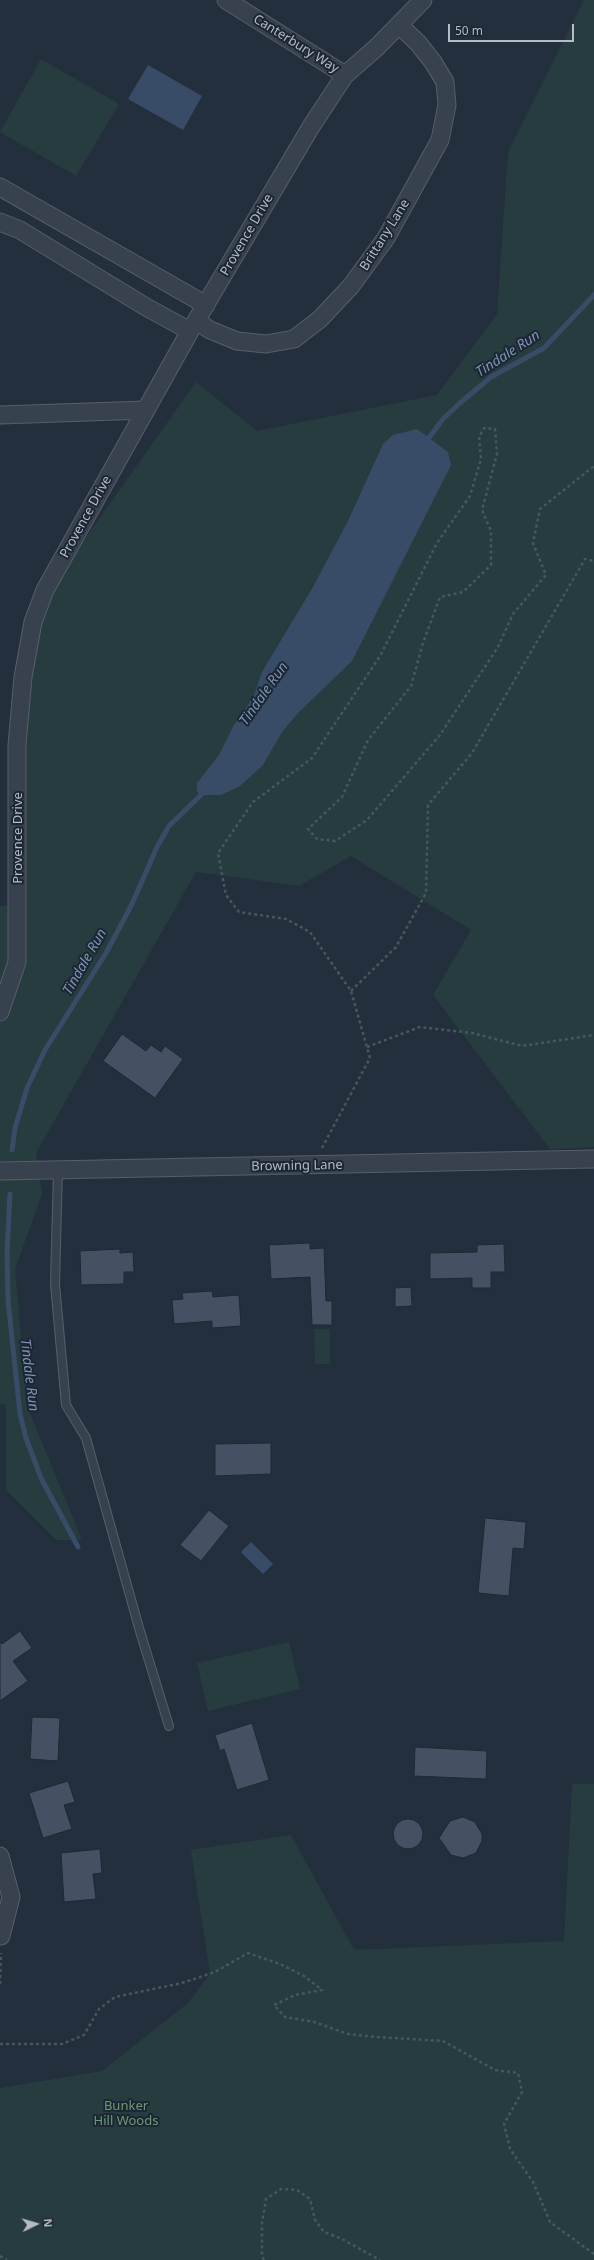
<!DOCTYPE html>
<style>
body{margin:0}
#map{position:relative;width:594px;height:2260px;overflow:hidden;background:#242f3e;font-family:"Noto Sans",sans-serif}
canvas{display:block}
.north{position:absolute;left:16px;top:2204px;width:40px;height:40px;-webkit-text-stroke:3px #1d2633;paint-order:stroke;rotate:85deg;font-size:11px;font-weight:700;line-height:16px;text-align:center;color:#b4bcc9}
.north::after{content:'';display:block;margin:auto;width:14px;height:18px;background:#b4bcc9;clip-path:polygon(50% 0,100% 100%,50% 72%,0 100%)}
.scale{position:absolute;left:448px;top:24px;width:126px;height:18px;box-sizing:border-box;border:2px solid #b4bcc9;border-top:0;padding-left:5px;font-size:12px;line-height:14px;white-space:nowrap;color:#b4bcc9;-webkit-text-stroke:3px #1d2633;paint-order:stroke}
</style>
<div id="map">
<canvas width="594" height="2260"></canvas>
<div class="north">N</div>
<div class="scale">50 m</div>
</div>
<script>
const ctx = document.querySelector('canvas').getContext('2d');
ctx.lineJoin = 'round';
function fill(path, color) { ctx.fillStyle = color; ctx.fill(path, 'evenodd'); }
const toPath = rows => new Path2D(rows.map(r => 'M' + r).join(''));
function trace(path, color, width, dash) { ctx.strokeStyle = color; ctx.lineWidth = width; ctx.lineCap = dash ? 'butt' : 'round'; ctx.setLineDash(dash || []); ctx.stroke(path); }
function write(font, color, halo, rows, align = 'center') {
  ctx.font = font + ' "Noto Sans",sans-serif'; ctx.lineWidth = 4; ctx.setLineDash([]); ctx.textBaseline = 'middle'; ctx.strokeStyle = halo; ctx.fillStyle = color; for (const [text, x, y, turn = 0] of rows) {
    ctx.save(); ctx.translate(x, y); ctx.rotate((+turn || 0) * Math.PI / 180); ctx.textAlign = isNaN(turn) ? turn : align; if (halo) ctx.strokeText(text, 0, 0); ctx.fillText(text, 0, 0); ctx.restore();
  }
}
const green = toPath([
 [584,0,594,0,594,1147,550,1149,433,995,471,930,351,856,299,886,196,872,36,1153,42,1194,15,1269,27,1406,82,1540,56,1540,6,1490,6,1405,0,1404,0,906,20,904,33,612,196,382,257,431,437,395,497,314,508,152],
 [41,59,119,104,76,176,0,132],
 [314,1329,330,1329,330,1364,315,1364],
 [289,1642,300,1689,208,1711,197,1663],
 [572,1784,594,1784,594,2260,0,2260,0,2088,102,2071,188,2003,210,1974,191,1850,291,1835,354,1950,564,1941]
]);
const water = toPath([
 [148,65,202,96,183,130,128,99],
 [417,429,448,452,451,465,352,661,298,713,282,732,263,765,240,786,221,795,200,795,197,791,197,783,219,755,234,725,253,698,262,672,313,587,348,521,383,444,393,435],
 [251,1542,273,1564,263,1574,241,1552]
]);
const stream = toPath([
 [425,443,443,419,460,403,491,377,544,348,594,295],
 [12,1150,15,1128,27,1088,45,1050,106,953,132,904,157,847,169,826,205,791],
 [10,1194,7,1252,8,1300,20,1414,26,1438,41,1478,78,1547]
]);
const building = toPath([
 [122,1034,146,1051,151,1045,161,1052,165,1046,183,1059,155,1098,103,1061,122,1034],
 [310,1243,310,1249,324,1248,326,1301,332,1301,332,1325,312,1325,310,1277,271,1279,269,1245,310,1243],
 [504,1244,505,1272,491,1272,491,1288,472,1288,472,1278,430,1279,430,1253,477,1252,477,1245,504,1244],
 [120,1249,120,1253,133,1252,134,1272,124,1272,124,1284,81,1285,80,1251,120,1249],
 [411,1287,412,1306,395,1307,395,1288,411,1287],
 [212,1291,213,1297,239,1295,241,1326,212,1328,212,1321,174,1324,172,1300,183,1299,182,1293,212,1291],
 [271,1443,271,1474,215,1476,215,1444,271,1443],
 [209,1510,229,1526,201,1561,180,1545,209,1510],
 [485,1518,526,1522,524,1549,513,1548,509,1596,478,1593,485,1518],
 [20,1631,32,1648,13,1661,28,1681,0,1701,0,1642,2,1644,20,1631],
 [32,1717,60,1718,58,1761,30,1759,32,1717],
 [252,1723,269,1780,237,1790,224,1749,220,1751,215,1735,252,1723],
 [415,1747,487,1751,486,1779,414,1776,415,1747],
 [68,1781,75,1802,64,1805,72,1829,43,1838,29,1793,68,1781],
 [463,1817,475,1822,482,1834,482,1841,476,1853,463,1858,451,1855,439,1838,450,1821,463,1817],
 '393 1834a15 15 0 1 1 30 0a15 15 0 1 1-30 0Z',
 [100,1849,102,1873,93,1874,96,1899,64,1902,61,1853,100,1849]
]);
const path = toPath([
 [351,991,396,947,426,893,428,805,472,753,585,559,594,561],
 [367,1047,420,1027,472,1033,522,1046,594,1035],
 [322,1148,370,1058,351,991,310,932,286,919,239,912,226,895,218,853,253,802,312,758,380,656,437,543,470,496,481,459,479,437,484,428,495,429,497,454,482,510,491,531,491,565,463,592,440,597,423,643,411,686,368,740,342,797,308,829,317,839,335,841,367,820,440,735,498,647,513,614,546,575,533,543,540,509,594,466],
 [0,1984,1,1953],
 [0,2044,62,2044,84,2035,99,2009,115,1997,182,1983,215,1972,248,1953,280,1964,304,1976,322,1990,295,1995,274,2005,285,2017,314,2022,348,2034,376,2037,443,2041,495,2070,518,2073,522,2092,504,2124,510,2149,533,2182,550,2222,594,2254],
 [0,2256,7,2260],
 [264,2260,262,2256,262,2223,266,2199,281,2189,297,2190,310,2199,315,2220,324,2232,340,2238,380,2260]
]);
const service = toPath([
 [58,1170,55,1284,66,1405,86,1438,139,1628,169,1726]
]);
const minor = toPath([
 [226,0,345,75],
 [0,187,206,305],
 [0,222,20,230,146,307,190,331],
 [197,321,210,330,237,341,266,344,294,339,320,319,351,286,386,238,440,140,447,105,445,82,433,62,418,43,399,25],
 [0,415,146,410],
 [0,1012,17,962,17,745,23,677,33,622,45,590,190,331,312,125,345,75,376,48,423,0],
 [0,1171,594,1159],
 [0,1856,11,1897,1,1936]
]);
const streetNames = [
 ["Canterbury Way",296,44,32],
 ["Provence Drive",247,235,-60],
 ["Brittany Lane",385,235,-58],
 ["Provence Drive",86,517,-61],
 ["Provence Drive",18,838,-90],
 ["Browning Lane",297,1166,-1]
];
const parkNames = [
 ["Bunker",126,2106],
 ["Hill Woods",126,2121]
];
const waterNames = [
 ["Tindale Run",508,354,-33],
 ["Tindale Run",264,694,-55],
 ["Tindale Run",85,962,-60],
 ["Tindale Run",29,1375,83]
];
fill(green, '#263c3f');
fill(water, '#394c67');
trace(stream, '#394c67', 5);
fill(building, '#455162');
trace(building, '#1f2835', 1);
trace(service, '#565f6c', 10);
trace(minor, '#565f6c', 19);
trace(path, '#44595c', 2.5, [3, 3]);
trace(service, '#38414e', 8);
trace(minor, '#38414e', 17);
write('13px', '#b4bcc9', '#1d2633', streetNames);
write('13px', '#6b9a76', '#1d2633', parkNames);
write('italic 14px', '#7c92b1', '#1d2633', waterNames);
</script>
